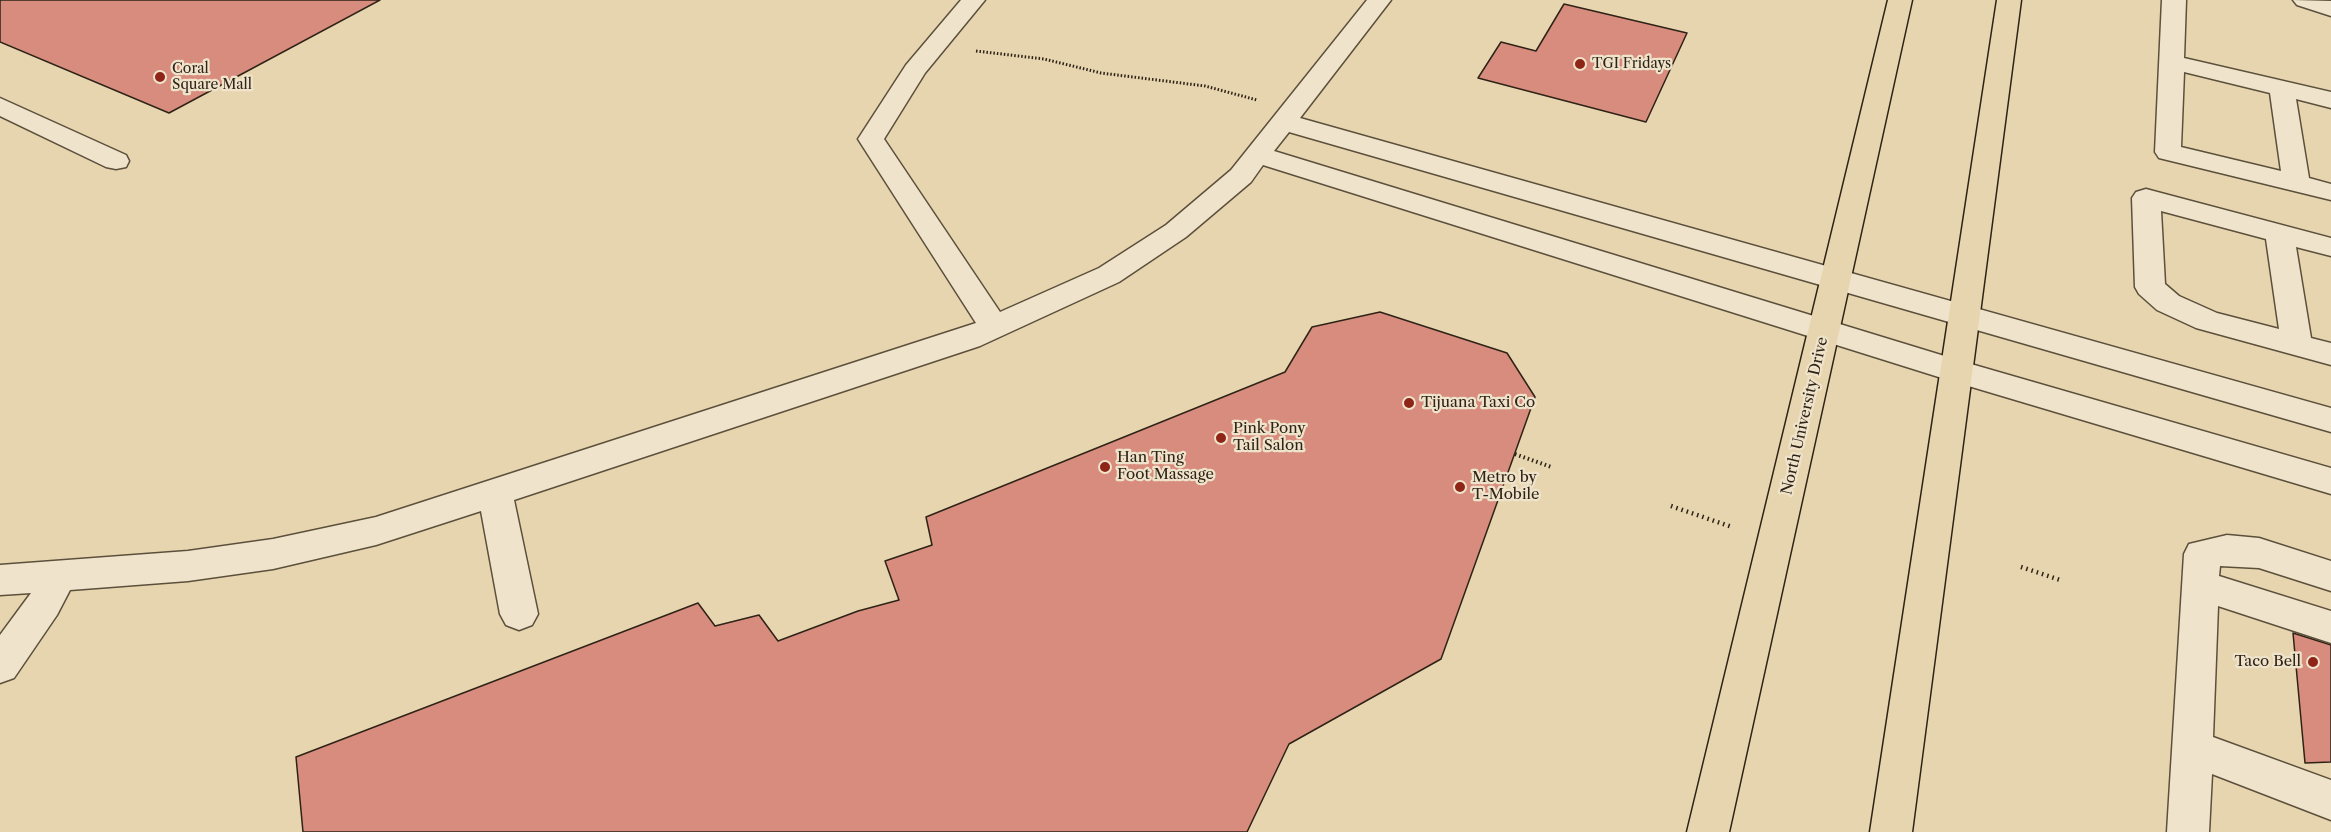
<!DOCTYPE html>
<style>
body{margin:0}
canvas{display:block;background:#e7d5af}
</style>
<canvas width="2331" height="832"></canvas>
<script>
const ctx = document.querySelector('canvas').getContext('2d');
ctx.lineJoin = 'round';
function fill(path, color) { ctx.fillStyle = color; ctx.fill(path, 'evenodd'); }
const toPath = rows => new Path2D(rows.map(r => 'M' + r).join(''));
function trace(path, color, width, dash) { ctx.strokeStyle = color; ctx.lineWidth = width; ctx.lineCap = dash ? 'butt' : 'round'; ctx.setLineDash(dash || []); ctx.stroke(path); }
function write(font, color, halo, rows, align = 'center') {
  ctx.font = font + ' "Libre Caslon Text",serif'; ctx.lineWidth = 4.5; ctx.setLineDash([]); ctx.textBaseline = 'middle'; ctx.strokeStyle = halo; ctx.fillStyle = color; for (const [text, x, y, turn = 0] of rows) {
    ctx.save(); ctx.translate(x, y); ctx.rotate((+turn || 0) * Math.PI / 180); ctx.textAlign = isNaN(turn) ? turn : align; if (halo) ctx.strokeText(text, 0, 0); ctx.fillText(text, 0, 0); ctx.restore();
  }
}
const building = toPath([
 [0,0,380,0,169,113,0,42,0,0],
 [1564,4,1687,33,1646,122,1478,78,1501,42,1536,51,1564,4],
 [1380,312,1507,353,1535,397,1441,659,1289,744,1247,832,303,832,296,757,698,603,715,626,759,615,778,641,858,611,899,600,885,561,932,545,926,517,1285,372,1312,327,1380,312],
 [2293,633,2331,645,2331,762,2305,763,2293,633]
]);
const pathFar2 = toPath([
 [976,51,1044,59,1101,73,1205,86,1257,100]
]);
const pathFar1 = toPath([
 [1515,454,1551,467]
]);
const path = toPath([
 [1671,506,1732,527],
 [2021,567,2060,580]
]);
const minor = toPath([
 [961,0,985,0,925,73,884,139,1000,312,1099,268,1166,225,1231,170,1367,0,1391,0,1300,118,2331,408,2331,432,1289,132,1274,151,1964,362,2331,468,2331,494,1945,379,1263,165,1251,182,1186,237,1119,282,980,346,514,500,538,614,532,625,519,630,506,625,500,614,481,511,376,545,273,569,188,581,70,590,57,615,14,678,0,683,0,635,31,593,0,595,0,565,188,551,273,539,376,517,976,323,858,139,906,65,961,0],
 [2162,0,2186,0,2184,58,2331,92,2331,108,2296,99,2309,178,2331,184,2331,200,2159,158,2155,152,2162,0],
 [2184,72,2270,93,2281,171,2181,147,2184,72],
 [2293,0,2331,1,2331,16,2297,5,2293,0],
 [0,98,126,155,129,161,126,167,116,169,106,167,0,116,0,98],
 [2146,189,2331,238,2331,256,2296,247,2311,338,2331,343,2331,365,2196,328,2157,310,2139,294,2135,287,2132,198,2136,192,2146,189],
 [2161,211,2266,239,2279,329,2217,313,2179,296,2165,284,2161,211],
 [2227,535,2259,538,2331,561,2331,591,2259,568,2220,566,2219,576,2331,611,2331,643,2218,606,2213,737,2331,780,2331,820,2212,774,2209,832,2167,832,2184,554,2189,544,2227,535]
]);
const major = toPath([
 [1888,0,1912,0,1729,832,1687,832,1888,0],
 [1997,0,2021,0,1912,832,1870,832,1997,0]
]);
const markers = [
 [1580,64,6,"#8f2418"],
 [160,77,6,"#8f2418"],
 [1409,403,6,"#8f2418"],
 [1221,438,6,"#8f2418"],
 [1105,467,6,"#8f2418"],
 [1460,487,6,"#8f2418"],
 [2313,662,6,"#8f2418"]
];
const farPoinames = [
 ["TGI Fridays",1592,64],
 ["Coral",172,69],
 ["Square Mall",172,85]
];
const poiNames = [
 ["Tijuana Taxi Co",1421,403],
 ["Pink Pony",1233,429],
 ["Tail Salon",1233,446],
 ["Han Ting",1117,458],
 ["Foot Massage",1117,475],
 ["Metro by",1472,478],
 ["T-Mobile",1472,495],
 ["Taco Bell",2301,662,"right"]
];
const streetNames = [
 ["North University Drive",1805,416,-77]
];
fill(building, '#d78c7d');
trace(building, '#2e2316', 1.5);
trace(minor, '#5c503c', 3);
trace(major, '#2e2316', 3);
trace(pathFar2, '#2e2316', 3, [1.5, 2]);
trace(pathFar1, '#2e2316', 4, [1.5, 3]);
trace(path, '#2e2316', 4.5, [1.5, 4]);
fill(minor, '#efe4cb');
fill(major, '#e7d5af');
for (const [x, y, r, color] of markers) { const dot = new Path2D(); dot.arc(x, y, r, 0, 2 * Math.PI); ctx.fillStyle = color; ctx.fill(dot); trace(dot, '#efe4cb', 2); }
write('14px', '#2e2316', '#efe4cb', farPoinames, 'left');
write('15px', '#2e2316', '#efe4cb', poiNames, 'left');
write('15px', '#2e2316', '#efe4cb', streetNames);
</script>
